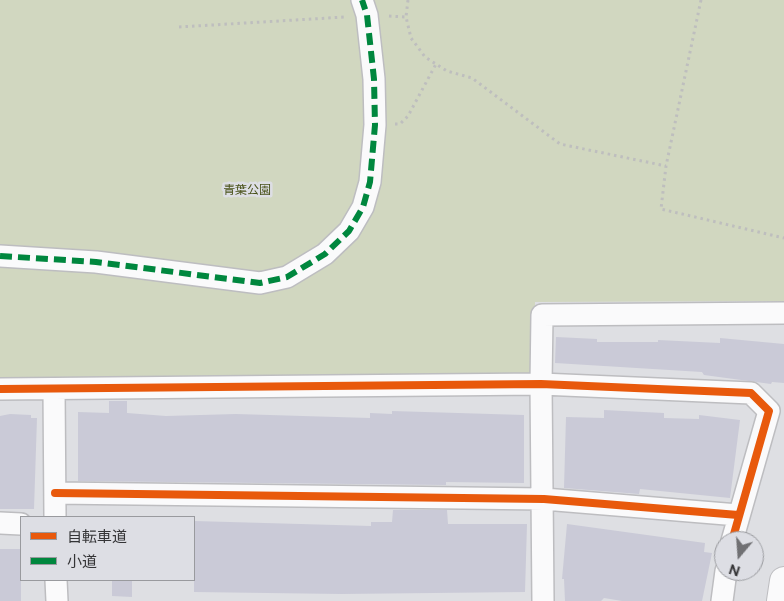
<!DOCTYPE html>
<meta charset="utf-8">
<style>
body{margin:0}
#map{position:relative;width:784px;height:601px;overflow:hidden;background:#dedfe3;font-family:Figtree,"Noto Sans JP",sans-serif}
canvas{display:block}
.legend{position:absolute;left:20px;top:516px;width:175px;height:65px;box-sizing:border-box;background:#dddee4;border:1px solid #999a9e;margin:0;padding:6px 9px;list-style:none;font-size:15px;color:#343436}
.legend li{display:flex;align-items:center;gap:10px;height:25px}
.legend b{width:25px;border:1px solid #999a9e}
.north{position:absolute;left:714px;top:531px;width:50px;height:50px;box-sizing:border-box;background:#dddee4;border:1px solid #999a9e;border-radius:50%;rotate:198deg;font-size:14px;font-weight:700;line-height:20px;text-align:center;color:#343436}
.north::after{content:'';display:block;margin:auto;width:18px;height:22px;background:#707073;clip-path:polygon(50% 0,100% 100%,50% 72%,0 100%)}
</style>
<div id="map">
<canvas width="784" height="601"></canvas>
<ul class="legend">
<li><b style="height:6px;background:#e8590c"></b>自転車道</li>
<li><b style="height:6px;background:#00873e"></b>小道</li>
</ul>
<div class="north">N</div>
</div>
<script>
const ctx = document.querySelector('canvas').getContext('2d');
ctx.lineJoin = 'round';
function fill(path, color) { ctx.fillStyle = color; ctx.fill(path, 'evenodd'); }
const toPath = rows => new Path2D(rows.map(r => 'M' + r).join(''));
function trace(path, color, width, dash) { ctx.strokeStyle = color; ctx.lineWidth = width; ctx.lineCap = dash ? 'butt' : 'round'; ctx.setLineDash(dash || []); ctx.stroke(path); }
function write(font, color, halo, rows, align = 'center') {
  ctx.font = font + ' Figtree,"Noto Sans JP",sans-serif'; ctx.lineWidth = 5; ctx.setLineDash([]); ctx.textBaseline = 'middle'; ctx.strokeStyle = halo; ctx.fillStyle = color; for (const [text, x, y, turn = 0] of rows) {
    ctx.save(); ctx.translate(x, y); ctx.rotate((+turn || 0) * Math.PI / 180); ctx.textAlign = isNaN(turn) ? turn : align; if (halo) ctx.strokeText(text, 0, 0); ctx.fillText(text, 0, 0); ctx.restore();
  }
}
const green = toPath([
 [0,0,784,0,784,301,535,302,534,370,522,380,0,381]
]);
const building = toPath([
 [556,337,597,339,597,342,658,342,658,340,720,343,720,338,784,344,784,383,772,382,771,384,704,375,702,372,555,363],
 [109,401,127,401,127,413,166,416,236,414,370,418,370,413,392,414,392,411,524,415,524,483,446,482,446,485,78,481,78,412,109,413],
 [604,410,664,413,664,418,699,419,699,415,740,420,730,498,640,489,639,494,564,488,566,417,604,418],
 [10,414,31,415,31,418,37,418,34,509,0,509,0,416],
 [393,510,447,510,448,524,527,524,525,592,341,594,194,592,194,521,371,526,371,522,392,522],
 [567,524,705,543,704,552,712,553,702,601,622,601,604,598,601,601,565,601,564,579,562,579],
 [0,549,21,549,21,601,0,601],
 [112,580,132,580,132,597,112,596]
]);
const path = toPath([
 [408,0,406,17,411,38,425,57,447,71,472,78,560,144,666,166],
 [701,0,666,166,661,209,784,238],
 [389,16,406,17],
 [179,27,345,17],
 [395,124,400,124,408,116,436,64]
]);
const street = toPath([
 [0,256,96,262,260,283,287,277,325,254,349,231,363,207,370,182,375,125,374,79,367,15,362,0],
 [0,389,541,384,751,393,769,411,732,541],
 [54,389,55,517],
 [55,493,544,499,738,515],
 [0,523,21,524],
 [56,580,57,601],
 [543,601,541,384,542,315,784,313],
 [722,601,726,571]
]);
const secondary = toPath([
 [781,601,784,581]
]);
const quiet = toPath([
 [0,256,96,262,260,283,287,277,325,254,349,231,363,207,370,182,375,125,374,79,367,15,362,0]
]);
const cycleway = toPath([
 [0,389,541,384,751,393,769,411,732,541],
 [55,493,544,499,738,515]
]);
const parkNames = [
 ["青葉公園",247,190]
];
fill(green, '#d1d7c0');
fill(building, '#cacad7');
trace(street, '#bdbdc0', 24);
trace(secondary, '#bdbdc0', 30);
trace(path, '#bebebe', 3, [2.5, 4]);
trace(street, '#fafafb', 21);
trace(secondary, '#fafafb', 28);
trace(quiet, '#00873e', 6, [12, 6]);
trace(cycleway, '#e8590c', 8);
write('12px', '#49521a', '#dddee4', parkNames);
</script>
